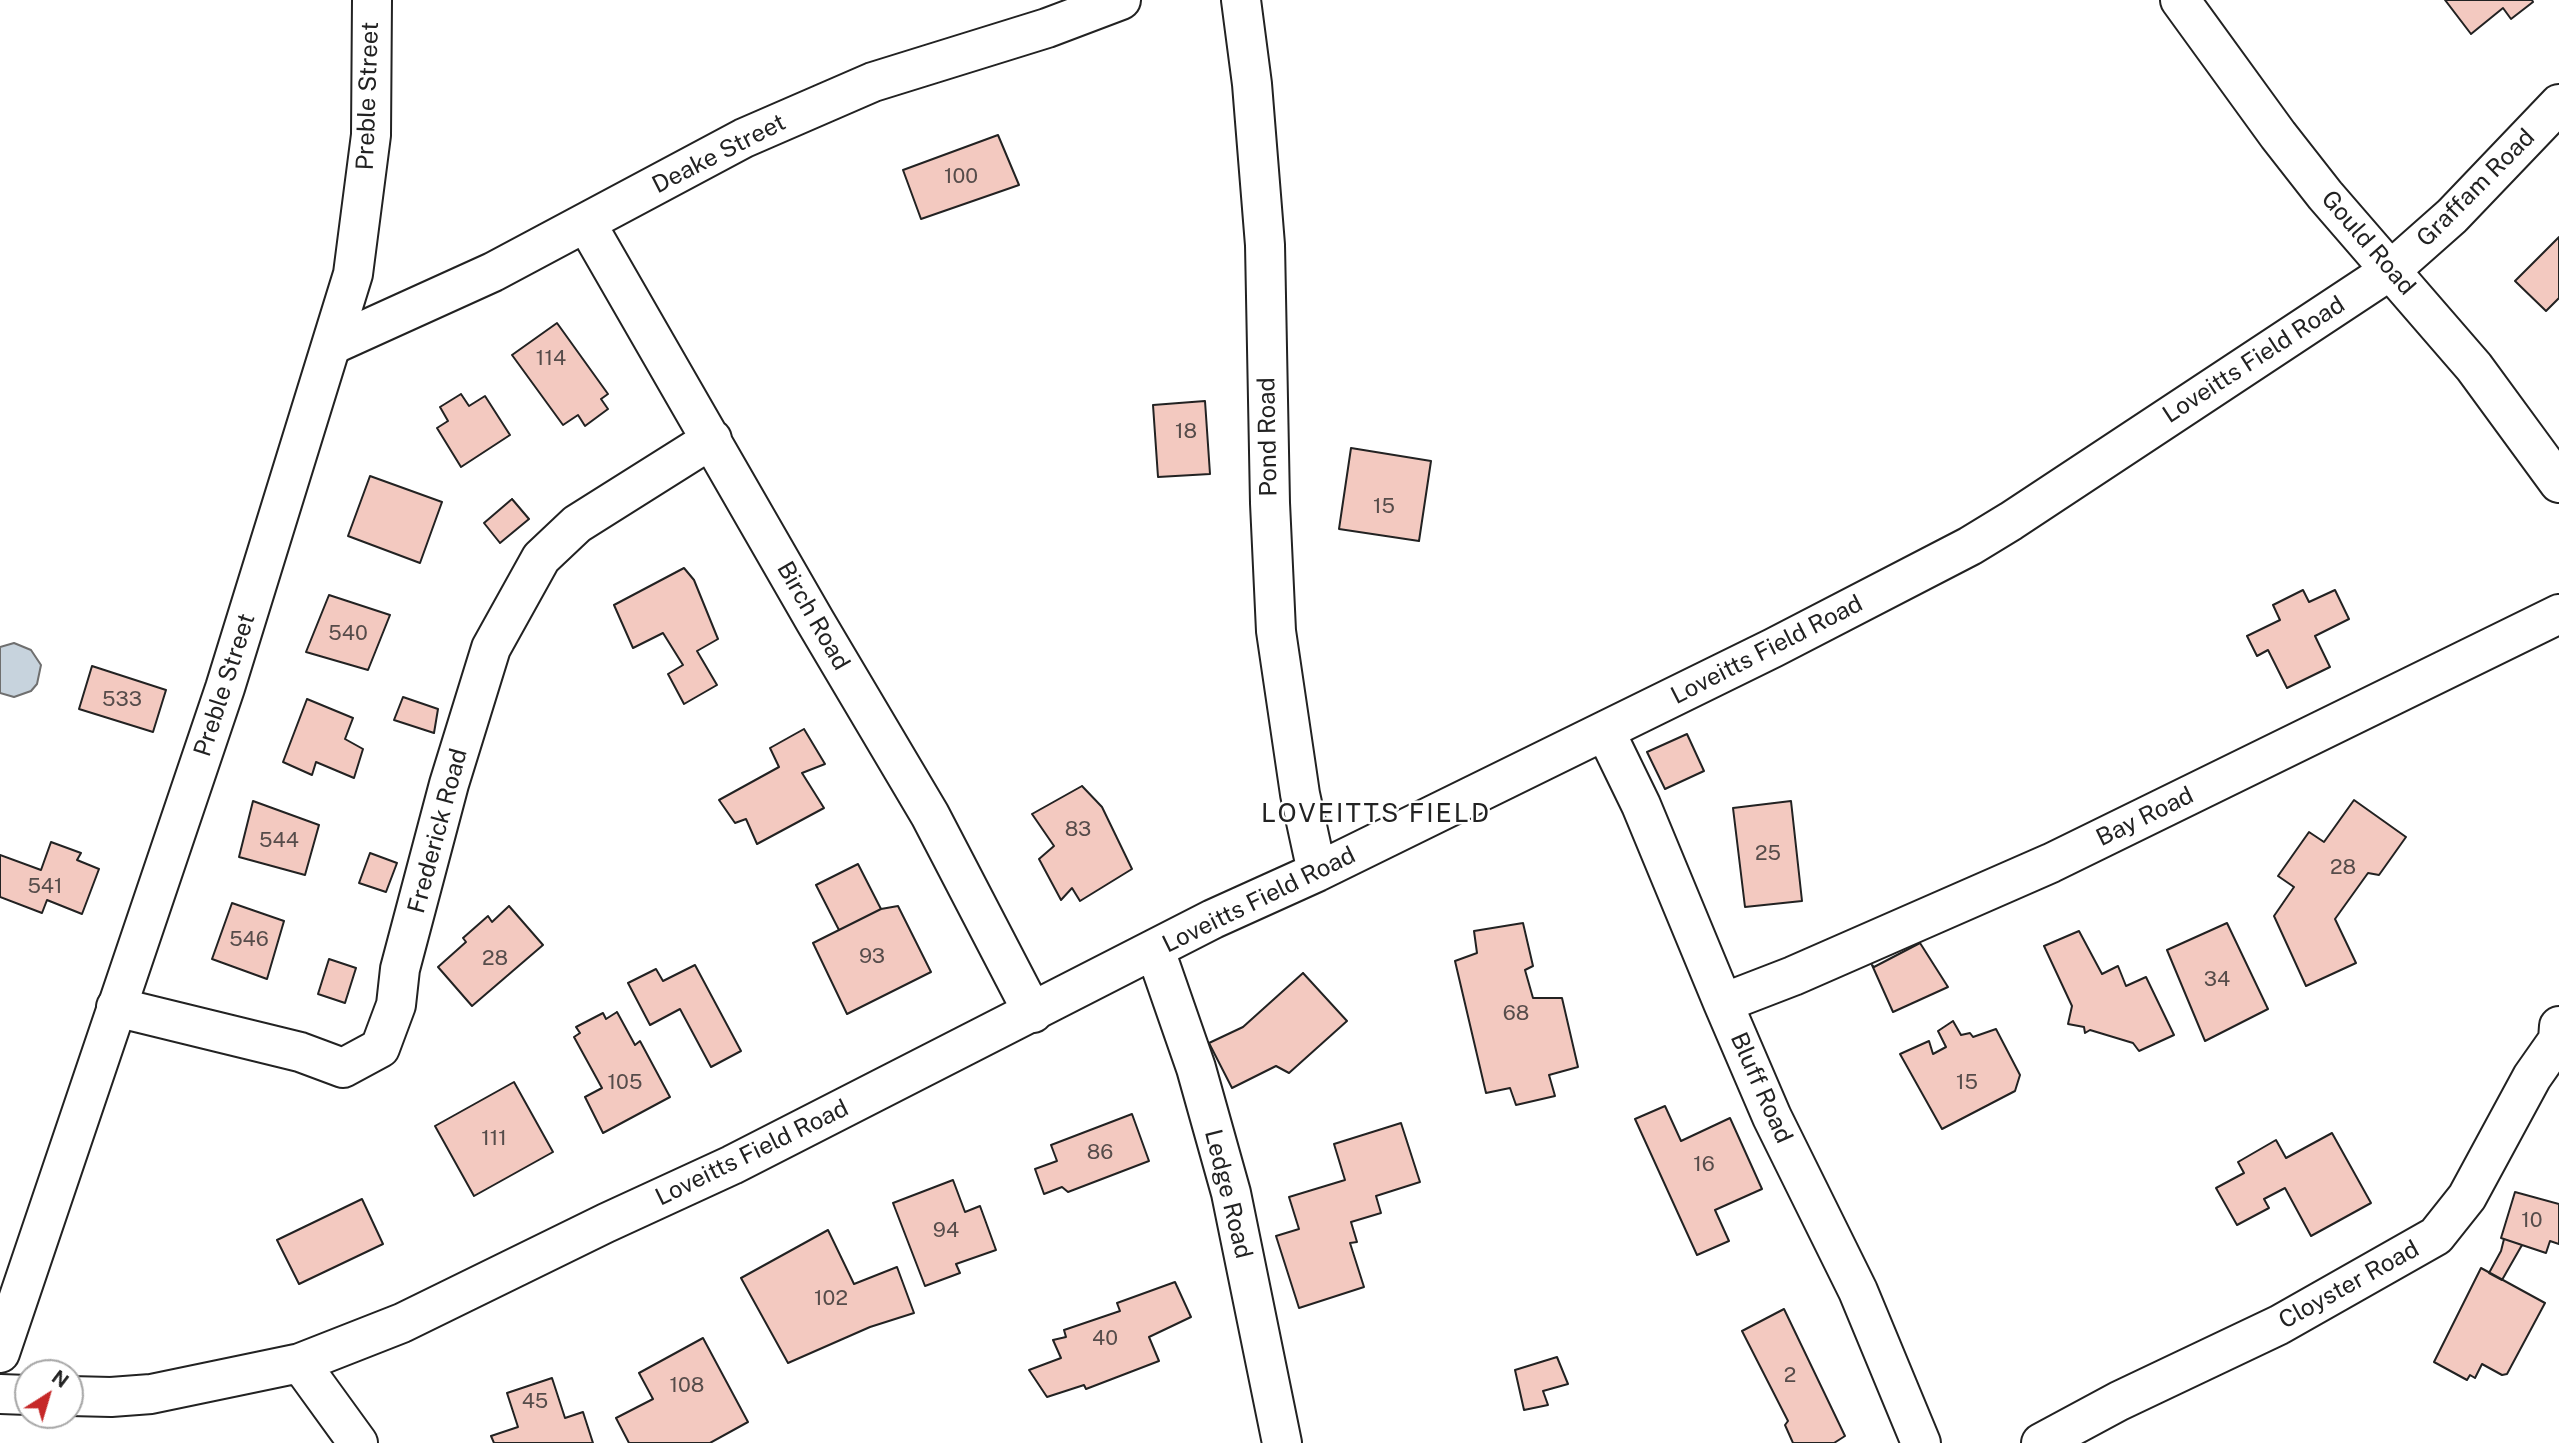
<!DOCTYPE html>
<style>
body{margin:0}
#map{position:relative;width:2559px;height:1443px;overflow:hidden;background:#fff;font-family:"Public Sans",sans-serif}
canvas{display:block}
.north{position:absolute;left:14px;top:1359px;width:70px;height:70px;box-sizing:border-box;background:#fff;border:2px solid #a7a7a7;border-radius:50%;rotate:37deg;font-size:19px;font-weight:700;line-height:28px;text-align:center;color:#222}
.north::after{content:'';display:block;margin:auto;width:24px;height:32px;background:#c62828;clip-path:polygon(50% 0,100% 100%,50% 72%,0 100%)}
</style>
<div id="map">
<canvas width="2559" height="1443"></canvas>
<div class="north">N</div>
</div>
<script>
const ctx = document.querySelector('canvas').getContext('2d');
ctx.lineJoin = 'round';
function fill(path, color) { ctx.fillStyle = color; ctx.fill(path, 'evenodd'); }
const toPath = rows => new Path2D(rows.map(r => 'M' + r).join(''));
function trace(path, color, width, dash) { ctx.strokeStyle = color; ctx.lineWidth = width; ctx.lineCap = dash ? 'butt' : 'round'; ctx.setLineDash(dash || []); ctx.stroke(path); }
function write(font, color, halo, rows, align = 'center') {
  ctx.font = font + ' "Public Sans",sans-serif'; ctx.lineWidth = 5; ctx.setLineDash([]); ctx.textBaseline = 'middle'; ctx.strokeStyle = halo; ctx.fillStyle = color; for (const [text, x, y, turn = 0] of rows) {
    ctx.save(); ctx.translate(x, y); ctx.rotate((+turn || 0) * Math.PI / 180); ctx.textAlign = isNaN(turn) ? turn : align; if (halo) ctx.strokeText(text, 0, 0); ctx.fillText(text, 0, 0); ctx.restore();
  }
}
const water = toPath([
 [14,643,31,650,41,665,37,684,31,691,14,697,0,693,0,647,14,643]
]);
const building = toPath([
 [2445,0,2532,0,2533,2,2511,19,2503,8,2471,34,2445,0],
 [998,135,1019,185,921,219,903,170,998,135],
 [2559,237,2559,298,2546,311,2515,281,2559,237],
 [557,323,608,394,601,399,608,409,585,426,578,415,563,425,512,355,557,323],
 [461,394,469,406,485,396,510,435,461,467,437,428,448,421,440,407,461,394],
 [1205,401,1210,474,1158,477,1153,405,1205,401],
 [1351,448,1431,461,1419,541,1339,529,1351,448],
 [370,476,442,502,420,563,348,536,370,476],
 [512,499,529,519,500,543,484,523,512,499],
 [684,568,694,580,718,639,697,651,717,685,684,704,668,674,683,665,663,633,633,648,614,605,684,568],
 [2303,590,2309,602,2335,590,2349,619,2315,636,2330,667,2287,688,2268,650,2257,656,2247,636,2280,620,2273,605,2303,590],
 [329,595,390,615,368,670,306,652,329,595],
 [92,666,166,690,153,732,79,709,92,666],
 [403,697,438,709,434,733,394,720,403,697],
 [307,699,353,718,345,739,363,749,354,778,316,762,312,775,283,762,307,699],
 [804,729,825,764,802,773,824,808,757,844,746,819,735,823,719,800,779,767,770,748,804,729],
 [1687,734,1704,771,1665,789,1647,752,1687,734],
 [1082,786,1102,807,1132,869,1080,901,1072,888,1061,900,1039,859,1054,846,1032,814,1082,786],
 [2354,800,2406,837,2379,875,2368,873,2335,919,2356,963,2306,986,2274,916,2294,887,2278,876,2309,832,2324,842,2354,800],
 [253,801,319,825,305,875,239,857,253,801],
 [1791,801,1802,901,1745,907,1733,808,1791,801],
 [51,842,81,853,77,860,99,869,82,914,47,900,42,913,0,897,0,855,41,870,51,842],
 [370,853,397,863,386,892,359,883,370,853],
 [858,864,881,909,839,930,816,885,858,864],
 [232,903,284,921,267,979,212,959,232,903],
 [509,906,543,945,472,1006,438,967,466,942,463,938,488,916,492,922,509,906],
 [898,906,931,972,847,1014,813,943,881,909,898,906],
 [1523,923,1533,966,1525,970,1533,998,1562,998,1578,1067,1549,1075,1555,1096,1516,1105,1510,1088,1486,1093,1455,961,1477,953,1474,931,1523,923],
 [2227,923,2268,1009,2205,1041,2167,950,2227,923],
 [2079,931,2102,974,2118,966,2126,986,2146,977,2174,1035,2139,1051,2133,1043,2090,1030,2085,1033,2084,1027,2068,1024,2072,1006,2044,946,2079,931],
 [1920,943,1948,987,1893,1012,1872,965,1874,967,1920,943],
 [329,959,356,968,345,1003,318,994,329,959],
 [695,965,741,1051,711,1067,680,1009,650,1025,628,983,656,969,663,981,695,965],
 [1303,973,1347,1021,1289,1073,1276,1066,1232,1088,1209,1043,1243,1027,1303,973],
 [617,1012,635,1045,640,1041,670,1097,603,1133,585,1097,602,1088,574,1037,580,1033,576,1027,603,1013,606,1019,617,1012],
 [1953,1021,1961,1035,1970,1033,1973,1037,1996,1029,2020,1075,2015,1091,1942,1129,1900,1054,1929,1041,1933,1054,1946,1047,1938,1031,1953,1021],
 [514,1082,553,1152,474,1196,435,1126,514,1082],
 [1665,1106,1681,1141,1730,1118,1762,1189,1715,1210,1729,1241,1697,1255,1635,1119,1665,1106],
 [1132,1114,1149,1161,1068,1192,1062,1187,1044,1194,1035,1169,1057,1161,1051,1145,1132,1114],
 [1401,1123,1420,1182,1376,1196,1381,1213,1351,1222,1357,1242,1350,1243,1364,1287,1299,1308,1276,1236,1299,1229,1289,1197,1345,1180,1334,1144,1401,1123],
 [2332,1133,2371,1203,2311,1236,2285,1188,2264,1199,2269,1208,2237,1225,2216,1188,2244,1173,2238,1162,2276,1140,2286,1158,2332,1133],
 [953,1180,965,1212,980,1206,996,1250,956,1264,960,1273,925,1286,893,1203,953,1180],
 [2515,1192,2559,1204,2559,1244,2550,1241,2546,1253,2501,1238,2515,1192],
 [362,1199,383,1244,299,1284,277,1240,362,1199],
 [828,1230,854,1284,897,1267,914,1313,870,1327,788,1363,741,1278,828,1230],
 [2504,1239,2522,1245,2502,1280,2489,1273,2501,1251,2504,1239],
 [2481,1268,2545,1303,2507,1374,2502,1375,2482,1364,2475,1378,2470,1375,2467,1380,2434,1362,2481,1268],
 [1175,1282,1191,1317,1149,1337,1159,1361,1086,1389,1084,1385,1047,1397,1029,1370,1061,1358,1053,1340,1066,1337,1064,1330,1120,1311,1117,1303,1175,1282],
 [1784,1309,1845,1436,1834,1443,1793,1443,1785,1425,1788,1421,1742,1331,1784,1309],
 [703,1338,748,1422,710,1443,629,1443,616,1418,653,1399,639,1373,703,1338],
 [1557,1357,1568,1384,1543,1391,1548,1405,1524,1410,1515,1370,1557,1357],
 [552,1378,565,1418,583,1412,593,1443,494,1443,491,1436,518,1427,507,1393,552,1378]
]);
const minor = toPath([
 [1241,0,1252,84,1265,245,1270,503,1276,631,1300,794,1317,872],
 [2180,0,2278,135,2325,195,2474,367,2559,483],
 [586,223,815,621,930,815,1033,1013],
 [332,345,493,272,744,138,873,82,1047,28,1121,0],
 [1605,731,1641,805,1723,1003,1772,1117,1858,1291,1921,1443],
 [1155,950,1196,1068,1231,1193,1282,1443],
 [1723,1003,1793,976,2051,863,2559,614],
 [116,1007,300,1052,343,1068,380,1048,396,1005,400,969,449,784,491,648,541,558,577,524,712,439],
 [300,1363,358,1443],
 [0,1394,28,1395],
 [70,1396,111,1397,151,1394,300,1363,402,1323,606,1223,732,1165,1213,919,1317,872,1773,648,1970,546,2011,521,2391,270,2452,216,2559,104],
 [2041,1443,2119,1401,2279,1325,2436,1236,2467,1197,2532,1077,2558,1040,2559,1026]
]);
const tertiary = toPath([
 [0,1353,225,688,353,274,371,135,372,0]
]);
const numberNames = [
 ["100",961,177],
 ["114",551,359],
 ["18",1186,432],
 ["15",1384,507],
 ["540",348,634],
 ["533",122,700],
 ["83",1078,830],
 ["544",279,841],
 ["25",1768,854],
 ["28",2343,868],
 ["541",45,887],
 ["546",249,940],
 ["93",872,957],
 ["28",495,959],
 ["34",2217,980],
 ["68",1516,1014],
 ["105",625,1083],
 ["15",1967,1083],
 ["111",494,1139],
 ["86",1100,1153],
 ["16",1704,1165],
 ["10",2532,1221],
 ["94",946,1231],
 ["102",831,1299],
 ["40",1105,1339],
 ["2",1790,1376],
 ["108",687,1386],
 ["45",535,1402]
];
const streetNames = [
 ["Preble Street",368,96,-88],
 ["Deake Street",719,154,-27],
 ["Graffam Road",2476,188,-45],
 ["Gould Road",2368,243,49],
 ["Loveitts Field Road",2254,360,-33],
 ["Pond Road",1268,437,-91],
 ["Birch Road",813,616,60],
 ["Loveitts Field Road",1767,650,-27],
 ["Preble Street",225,685,-72],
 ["Bay Road",2145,817,-26],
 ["Frederick Road",438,831,-75],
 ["Loveitts Field Road",1259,900,-26],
 ["Bluff Road",1761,1088,66],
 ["Loveitts Field Road",752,1153,-26],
 ["Ledge Road",1228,1194,76],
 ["Cloyster Road",2349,1285,-29]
];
const neighbourhoodNames = [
 ["LOVEITTS FIELD",1376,814]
];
fill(water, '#c7d3dd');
trace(water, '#6f6f6f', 2);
fill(building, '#f3c9c0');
trace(building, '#222', 2);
trace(minor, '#222', 42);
trace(tertiary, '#222', 42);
trace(minor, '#fff', 38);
trace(tertiary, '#fff', 38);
write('21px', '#564c4a', null, numberNames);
write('24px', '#222', '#fff', streetNames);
ctx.letterSpacing = '2px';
write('26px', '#222', '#fff', neighbourhoodNames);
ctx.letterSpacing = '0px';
</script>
